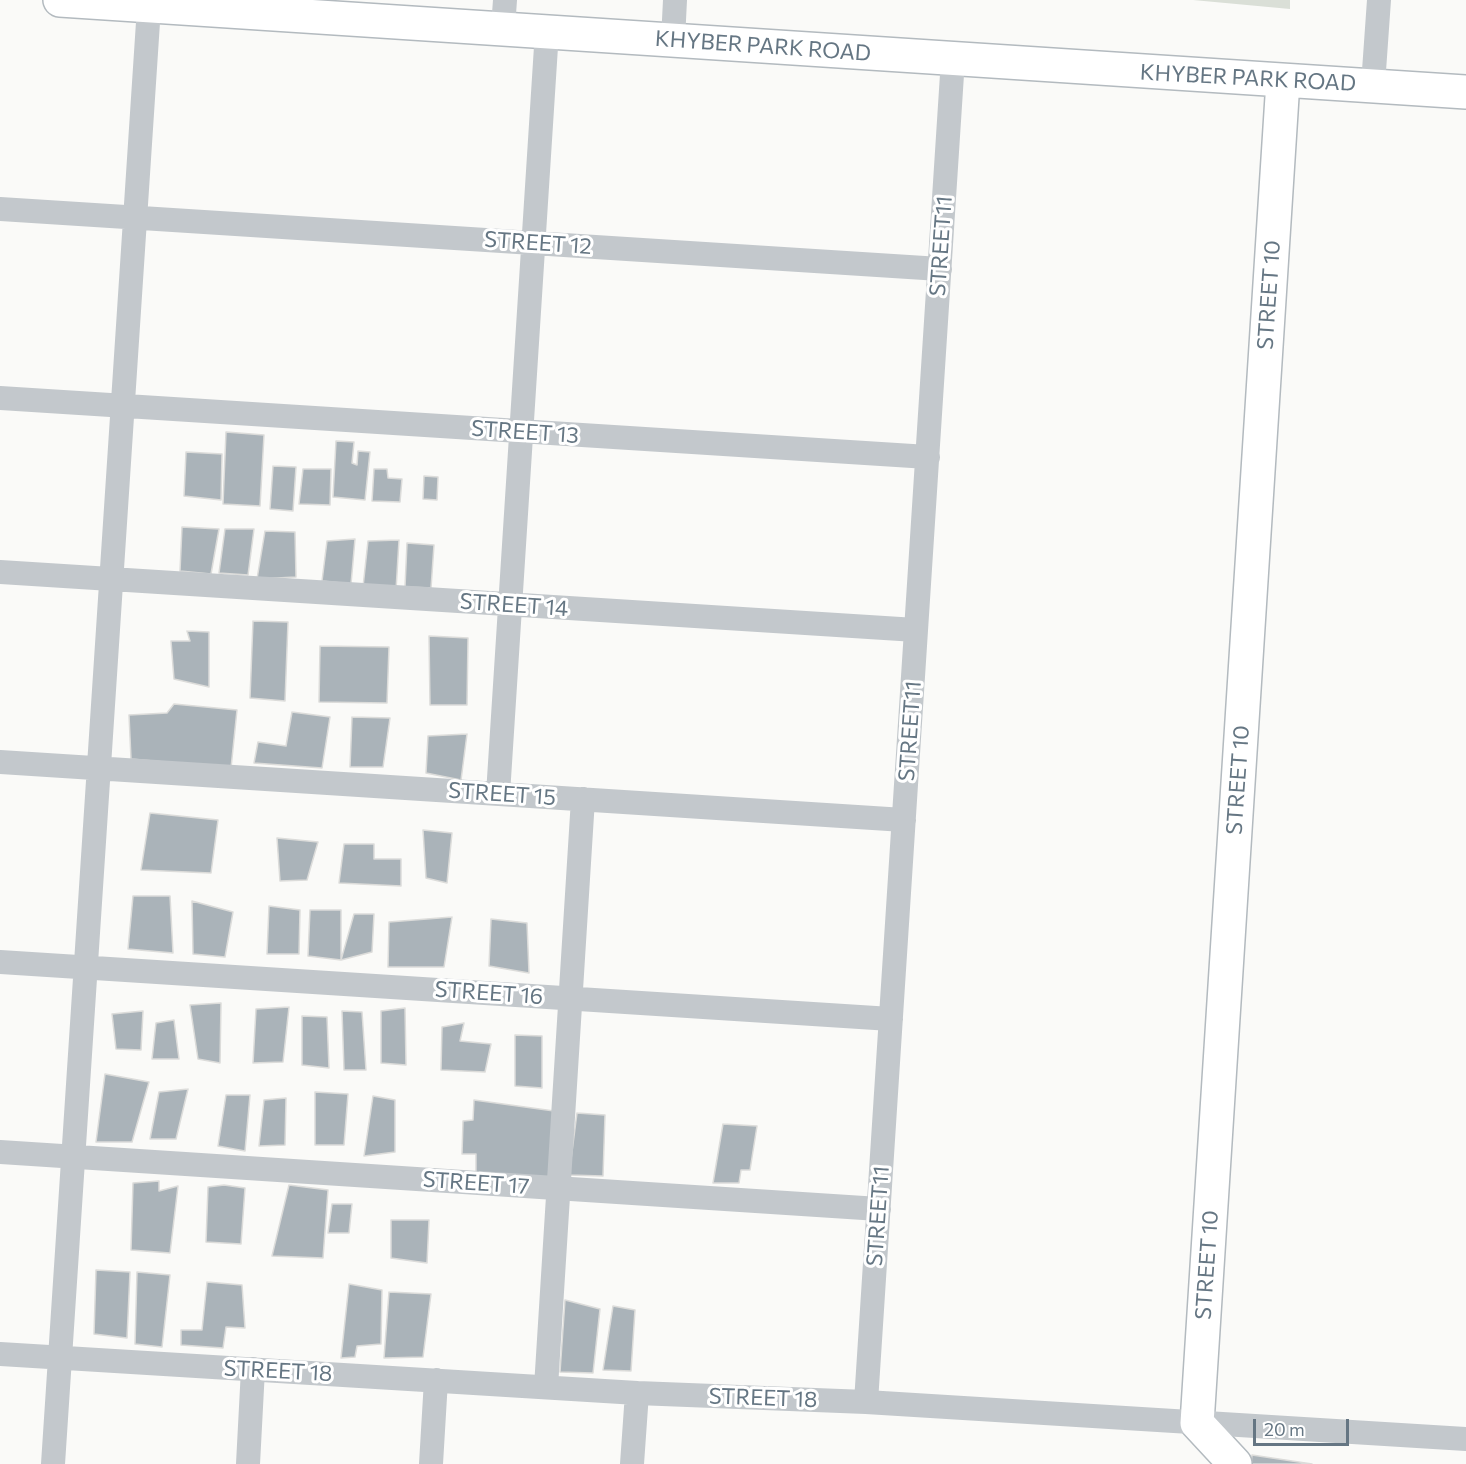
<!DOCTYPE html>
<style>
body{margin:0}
#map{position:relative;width:1466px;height:1464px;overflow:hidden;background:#fafaf8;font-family:Commissioner,sans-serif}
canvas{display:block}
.scale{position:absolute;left:1253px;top:1419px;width:96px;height:27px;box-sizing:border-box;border:3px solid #657683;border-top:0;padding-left:8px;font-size:18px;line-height:21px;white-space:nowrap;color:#657683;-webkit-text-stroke:4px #fff;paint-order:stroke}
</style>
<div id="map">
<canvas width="1466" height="1464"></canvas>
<div class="scale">20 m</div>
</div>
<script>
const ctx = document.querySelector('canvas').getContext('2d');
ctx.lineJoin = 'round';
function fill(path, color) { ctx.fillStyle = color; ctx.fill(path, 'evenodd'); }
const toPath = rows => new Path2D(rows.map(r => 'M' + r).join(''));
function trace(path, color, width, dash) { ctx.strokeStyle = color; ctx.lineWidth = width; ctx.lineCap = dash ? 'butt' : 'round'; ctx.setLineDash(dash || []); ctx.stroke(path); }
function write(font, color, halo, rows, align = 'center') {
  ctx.font = font + ' Commissioner,sans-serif'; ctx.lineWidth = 6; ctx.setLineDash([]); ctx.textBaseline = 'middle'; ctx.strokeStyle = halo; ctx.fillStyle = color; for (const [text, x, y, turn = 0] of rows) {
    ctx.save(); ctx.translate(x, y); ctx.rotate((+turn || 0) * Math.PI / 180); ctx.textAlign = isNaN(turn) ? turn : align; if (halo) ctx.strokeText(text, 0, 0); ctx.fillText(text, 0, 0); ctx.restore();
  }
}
const green = toPath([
 [1193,0,1290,0,1290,9]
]);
const building = toPath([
 [226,432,264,435,260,506,223,504,226,432],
 [336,441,354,442,352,463,357,465,358,451,370,452,365,500,333,497,336,441],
 [186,452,222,454,221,500,184,496,186,452],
 [273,466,296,467,293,511,270,509,273,466],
 [303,469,331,469,330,505,299,504,303,469],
 [374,469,387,469,388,478,402,479,400,502,372,501,374,469],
 [424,476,438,477,437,500,423,499,424,476],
 [182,527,219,529,211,574,180,571,182,527],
 [225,529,254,529,248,575,219,573,225,529],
 [265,531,295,532,296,577,257,579,265,531],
 [355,539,351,584,322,581,327,541,355,539],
 [399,540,396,590,363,587,368,541,399,540],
 [407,543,434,545,431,588,405,587,407,543],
 [253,621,288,622,285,701,250,698,253,621],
 [187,631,209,632,209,687,174,679,171,641,190,641,187,631],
 [429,636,468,638,467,705,430,705,429,636],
 [320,646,389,647,387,703,319,702,320,646],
 [174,704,237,710,231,768,131,759,129,715,167,713,174,704],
 [292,712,330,717,322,768,254,763,258,742,286,746,292,712],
 [352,717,390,718,383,767,350,767,352,717],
 [467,734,461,780,426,773,428,736,467,734],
 [150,813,218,820,211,873,141,870,150,813],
 [423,830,452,833,447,883,426,878,423,830],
 [277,838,318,842,307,880,280,881,277,838],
 [344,844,374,844,374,859,401,859,401,886,339,883,344,844],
 [133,896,170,896,173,953,128,949,133,896],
 [192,901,233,912,225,957,193,954,192,901],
 [269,906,300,910,299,954,267,954,269,906],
 [310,910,341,910,341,960,308,956,310,910],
 [354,914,374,914,372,952,341,960,354,914],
 [452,917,444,967,388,967,389,922,452,917],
 [491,919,527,923,529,973,489,966,491,919],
 [221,1003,220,1063,198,1059,190,1005,221,1003],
 [289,1007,283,1062,253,1063,256,1009,289,1007],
 [405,1008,406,1065,381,1063,381,1011,405,1008],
 [143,1011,141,1050,116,1049,112,1014,143,1011],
 [342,1011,362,1012,366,1070,344,1070,342,1011],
 [302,1016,327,1017,329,1068,302,1065,302,1016],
 [174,1020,179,1059,152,1059,156,1023,174,1020],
 [464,1023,460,1041,491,1044,485,1072,441,1070,442,1027,464,1023],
 [515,1035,542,1036,542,1088,515,1086,515,1035],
 [105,1074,149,1082,132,1142,96,1142,105,1074],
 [188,1089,176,1139,150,1139,159,1092,188,1089],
 [315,1092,348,1094,344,1145,315,1145,315,1092],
 [226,1095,250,1095,245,1151,218,1146,226,1095],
 [373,1096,395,1100,395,1152,364,1156,373,1096],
 [286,1098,285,1145,259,1146,264,1100,286,1098],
 [474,1100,554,1111,549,1181,476,1175,476,1154,462,1154,463,1121,473,1120,474,1100],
 [577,1113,605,1115,603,1176,569,1175,577,1113],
 [723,1124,757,1126,750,1170,741,1170,739,1183,713,1183,723,1124],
 [159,1181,159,1191,178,1186,170,1253,131,1250,133,1183,159,1181],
 [224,1185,245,1188,241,1244,206,1242,208,1187,224,1185],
 [289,1185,328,1190,323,1258,272,1256,289,1185],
 [332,1204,352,1204,349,1233,328,1233,332,1204],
 [391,1220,429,1220,427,1263,391,1258,391,1220],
 [96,1270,130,1272,127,1338,94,1334,96,1270],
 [137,1272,170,1275,162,1347,135,1344,137,1272],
 [207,1282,242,1285,245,1328,226,1327,223,1348,181,1345,181,1330,202,1330,207,1282],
 [349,1284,382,1290,381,1344,357,1346,355,1357,341,1358,349,1284],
 [389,1292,431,1294,423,1357,384,1358,389,1292],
 [565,1300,600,1309,593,1373,560,1372,565,1300],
 [613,1306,635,1310,631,1371,603,1370,613,1306],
 [1252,1455,1312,1464,1251,1464,1252,1455]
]);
const street = toPath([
 [503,28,505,0],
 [673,40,675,0],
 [1373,85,1379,0],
 [0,209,940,269],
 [0,398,928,457],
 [0,572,916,630],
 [0,762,904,820],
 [498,794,547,31],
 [0,962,891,1019],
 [0,1152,879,1209],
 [0,1354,637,1393,866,1402,1466,1439],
 [546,1387,583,799],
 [866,1402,953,59],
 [53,1464,149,7],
 [248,1464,253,1369],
 [431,1464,436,1380],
 [632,1464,637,1393]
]);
const secondary = toPath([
 [60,0,1466,92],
 [1235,1464,1197,1423,1283,81]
]);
const streetNames = [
 ["KHYBER PARK ROAD",763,46,4],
 ["KHYBER PARK ROAD",1248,78,3],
 ["STREET 12",538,243,4],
 ["STREET11",941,246,-86],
 ["STREET 10",1269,295,-86],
 ["STREET 13",525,432,4],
 ["STREET 14",514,605,4],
 ["STREET11",910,731,-86],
 ["STREET 10",1238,780,-86],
 ["STREET 15",502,794,4],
 ["STREET 16",489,993,4],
 ["STREET 17",476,1183,4],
 ["STREET11",878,1216,-86],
 ["STREET 10",1207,1265,-86],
 ["STREET 18",278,1371,3],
 ["STREET 18",763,1398,2]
];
fill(green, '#dadfd7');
fill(building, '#aab3b9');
trace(building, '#dcdcda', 1.5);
trace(secondary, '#b3babf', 36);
trace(street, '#c3c8cc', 24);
trace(secondary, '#fff', 33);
write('22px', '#657683', '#fff', streetNames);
</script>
